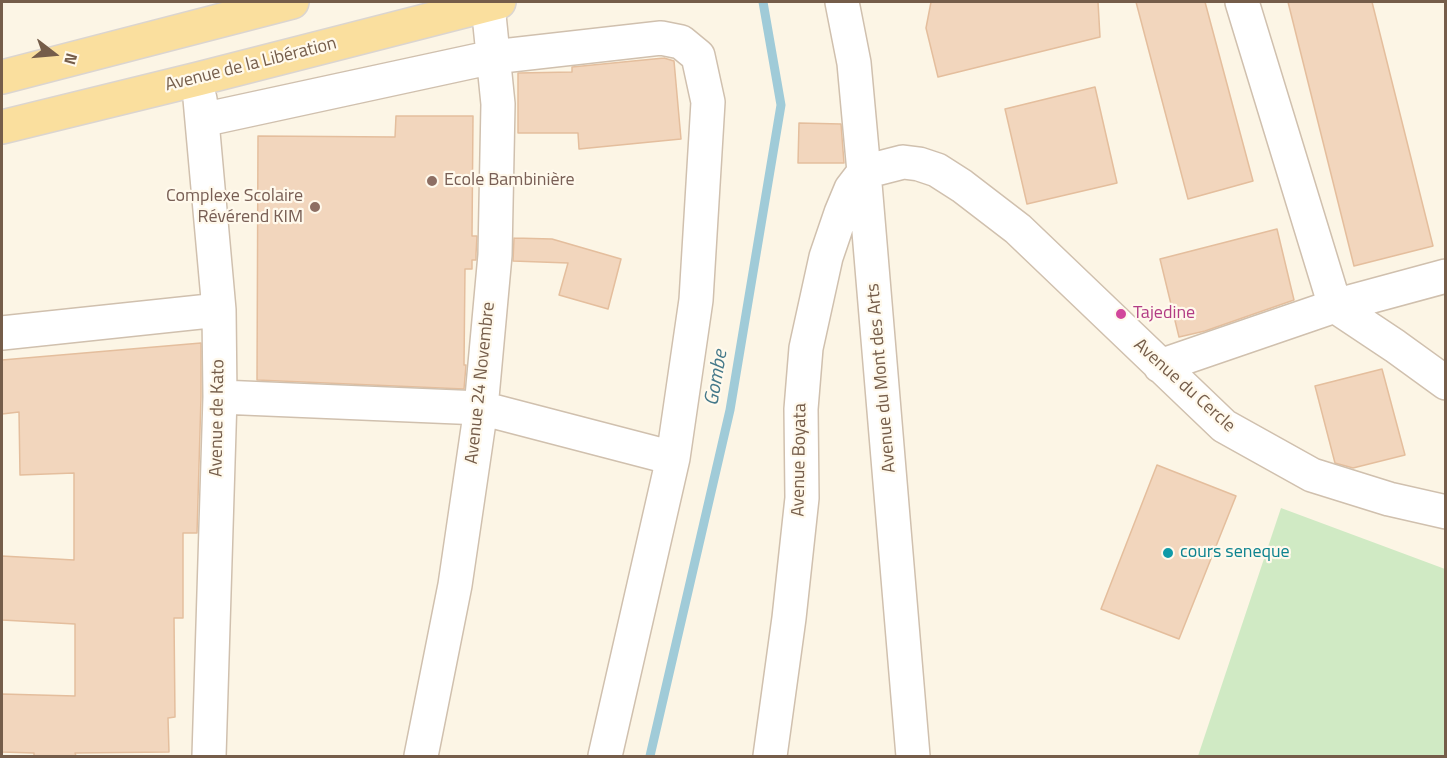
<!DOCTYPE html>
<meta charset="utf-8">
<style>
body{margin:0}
#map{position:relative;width:1447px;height:758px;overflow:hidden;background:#fcf5e5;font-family:"Titillium Web",sans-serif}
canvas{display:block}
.frame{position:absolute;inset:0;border:3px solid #755d4a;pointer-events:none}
.north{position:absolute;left:24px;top:24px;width:60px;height:60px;-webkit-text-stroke:4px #fff9ec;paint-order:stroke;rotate:106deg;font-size:16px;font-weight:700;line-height:24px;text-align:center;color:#755d4a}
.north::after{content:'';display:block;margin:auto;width:21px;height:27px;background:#755d4a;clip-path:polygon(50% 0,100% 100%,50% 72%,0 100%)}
</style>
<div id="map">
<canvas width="1447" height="758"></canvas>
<div class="frame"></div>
<div class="north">N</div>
</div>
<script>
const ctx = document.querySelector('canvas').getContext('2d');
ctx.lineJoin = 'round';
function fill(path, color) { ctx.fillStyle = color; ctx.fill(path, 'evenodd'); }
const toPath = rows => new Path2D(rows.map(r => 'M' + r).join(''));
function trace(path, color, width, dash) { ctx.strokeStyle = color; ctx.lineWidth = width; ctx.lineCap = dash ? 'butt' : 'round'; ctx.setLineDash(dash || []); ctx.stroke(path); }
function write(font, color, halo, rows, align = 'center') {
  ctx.font = font + ' "Titillium Web",sans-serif'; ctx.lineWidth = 4.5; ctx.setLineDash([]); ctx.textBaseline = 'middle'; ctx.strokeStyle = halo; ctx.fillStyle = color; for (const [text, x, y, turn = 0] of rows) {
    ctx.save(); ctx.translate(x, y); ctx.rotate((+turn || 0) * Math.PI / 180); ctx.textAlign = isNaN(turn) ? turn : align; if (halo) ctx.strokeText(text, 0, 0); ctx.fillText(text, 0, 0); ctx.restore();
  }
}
const green = toPath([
 [1281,508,1445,569,1445,756,1198,756]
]);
const stream = toPath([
 [650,756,730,410,781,105,763,2]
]);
const building = toPath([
 [931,2,1098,2,1100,37,938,77,926,28,931,2],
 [1136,2,1205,2,1253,181,1188,199,1136,2],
 [1288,2,1372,2,1433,246,1354,266,1288,2],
 [664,58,674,61,681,139,579,149,578,133,518,133,518,73,572,72,572,67,664,58],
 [1095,87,1117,183,1027,204,1005,109,1095,87],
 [396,116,473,116,472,236,477,236,476,254,476,260,472,260,472,269,465,269,464,365,466,365,464,389,257,380,258,136,395,137,396,116],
 [799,123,841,124,844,163,798,163,799,123],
 [1277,229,1294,300,1205,331,1179,337,1160,259,1277,229],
 [514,238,552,239,621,259,608,309,559,295,568,263,513,261,514,238],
 [201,343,201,397,197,533,183,533,183,618,174,618,175,717,168,718,169,752,75,753,76,756,34,756,34,753,2,752,2,694,75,696,75,624,2,620,2,556,74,560,74,473,20,475,19,412,2,414,2,360,201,343],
 [1382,369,1405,455,1353,468,1335,463,1315,386,1382,369],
 [1157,465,1236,496,1179,639,1101,609,1157,465]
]);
const minor = toPath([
 [842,2,854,63,864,172,913,756],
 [1242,2,1335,306,1395,346,1446,383],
 [200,99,219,310,220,397,209,756],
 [202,120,493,57,661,38,681,42,698,56,708,102,696,300,673,458,605,756],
 [2,333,219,310],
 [1160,366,1335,306,1446,276],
 [220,397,481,408,673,458],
 [421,756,455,585,481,408,495,255,498,104,488,5],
 [770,756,789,618,802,498,801,409,806,348,826,257,841,213,851,189,864,172,903,162,919,164,937,170,962,186,1018,229,1224,426,1312,475,1389,499,1446,512]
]);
const major = toPath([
 [2,77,292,2],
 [2,127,198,79,499,2]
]);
const markers = [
 [432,181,6,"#8d6e63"],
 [315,207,6,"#8d6e63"],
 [1121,314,6,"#d1479c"],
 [1168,553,6,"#0f9aa8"]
];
const streetNames = [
 ["Avenue de la Libération",251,65,-14],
 ["Avenue du Mont des Arts",882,378,-95],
 ["Avenue 24 Novembre",481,383,-84],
 ["Avenue du Cercle",1184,386,42],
 ["Avenue de Kato",218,418,-89],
 ["Avenue Boyata",800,460,-89]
];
const educationNames = [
 ["Ecole Bambinière",444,181],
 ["Complexe Scolaire",303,197,"right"],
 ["Révérend KIM",303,218,"right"]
];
const hotelNames = [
 ["Tajedine",1133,314]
];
const cultureNames = [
 ["cours seneque",1180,553]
];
const waterNames = [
 ["Gombe",717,378,-80]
];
fill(green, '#d0eac4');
trace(stream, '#a0cbd8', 9);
fill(building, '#f2d6bd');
trace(building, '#e4be9d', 1.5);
trace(minor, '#d0c0ae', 36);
trace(major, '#dbd5d0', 36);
trace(minor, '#fff', 33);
trace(major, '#fadf9e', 33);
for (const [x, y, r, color] of markers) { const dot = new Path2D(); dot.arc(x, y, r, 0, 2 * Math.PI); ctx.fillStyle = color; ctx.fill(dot); trace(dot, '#fff9ec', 2); }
write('18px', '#755d4a', '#fff9ec', streetNames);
write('18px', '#785e54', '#fff9ec', educationNames, 'left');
write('18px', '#b23c85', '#fff9ec', hotelNames, 'left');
write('18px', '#0d838f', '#fff9ec', cultureNames, 'left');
write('italic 20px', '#447889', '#fff9ec', waterNames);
</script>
